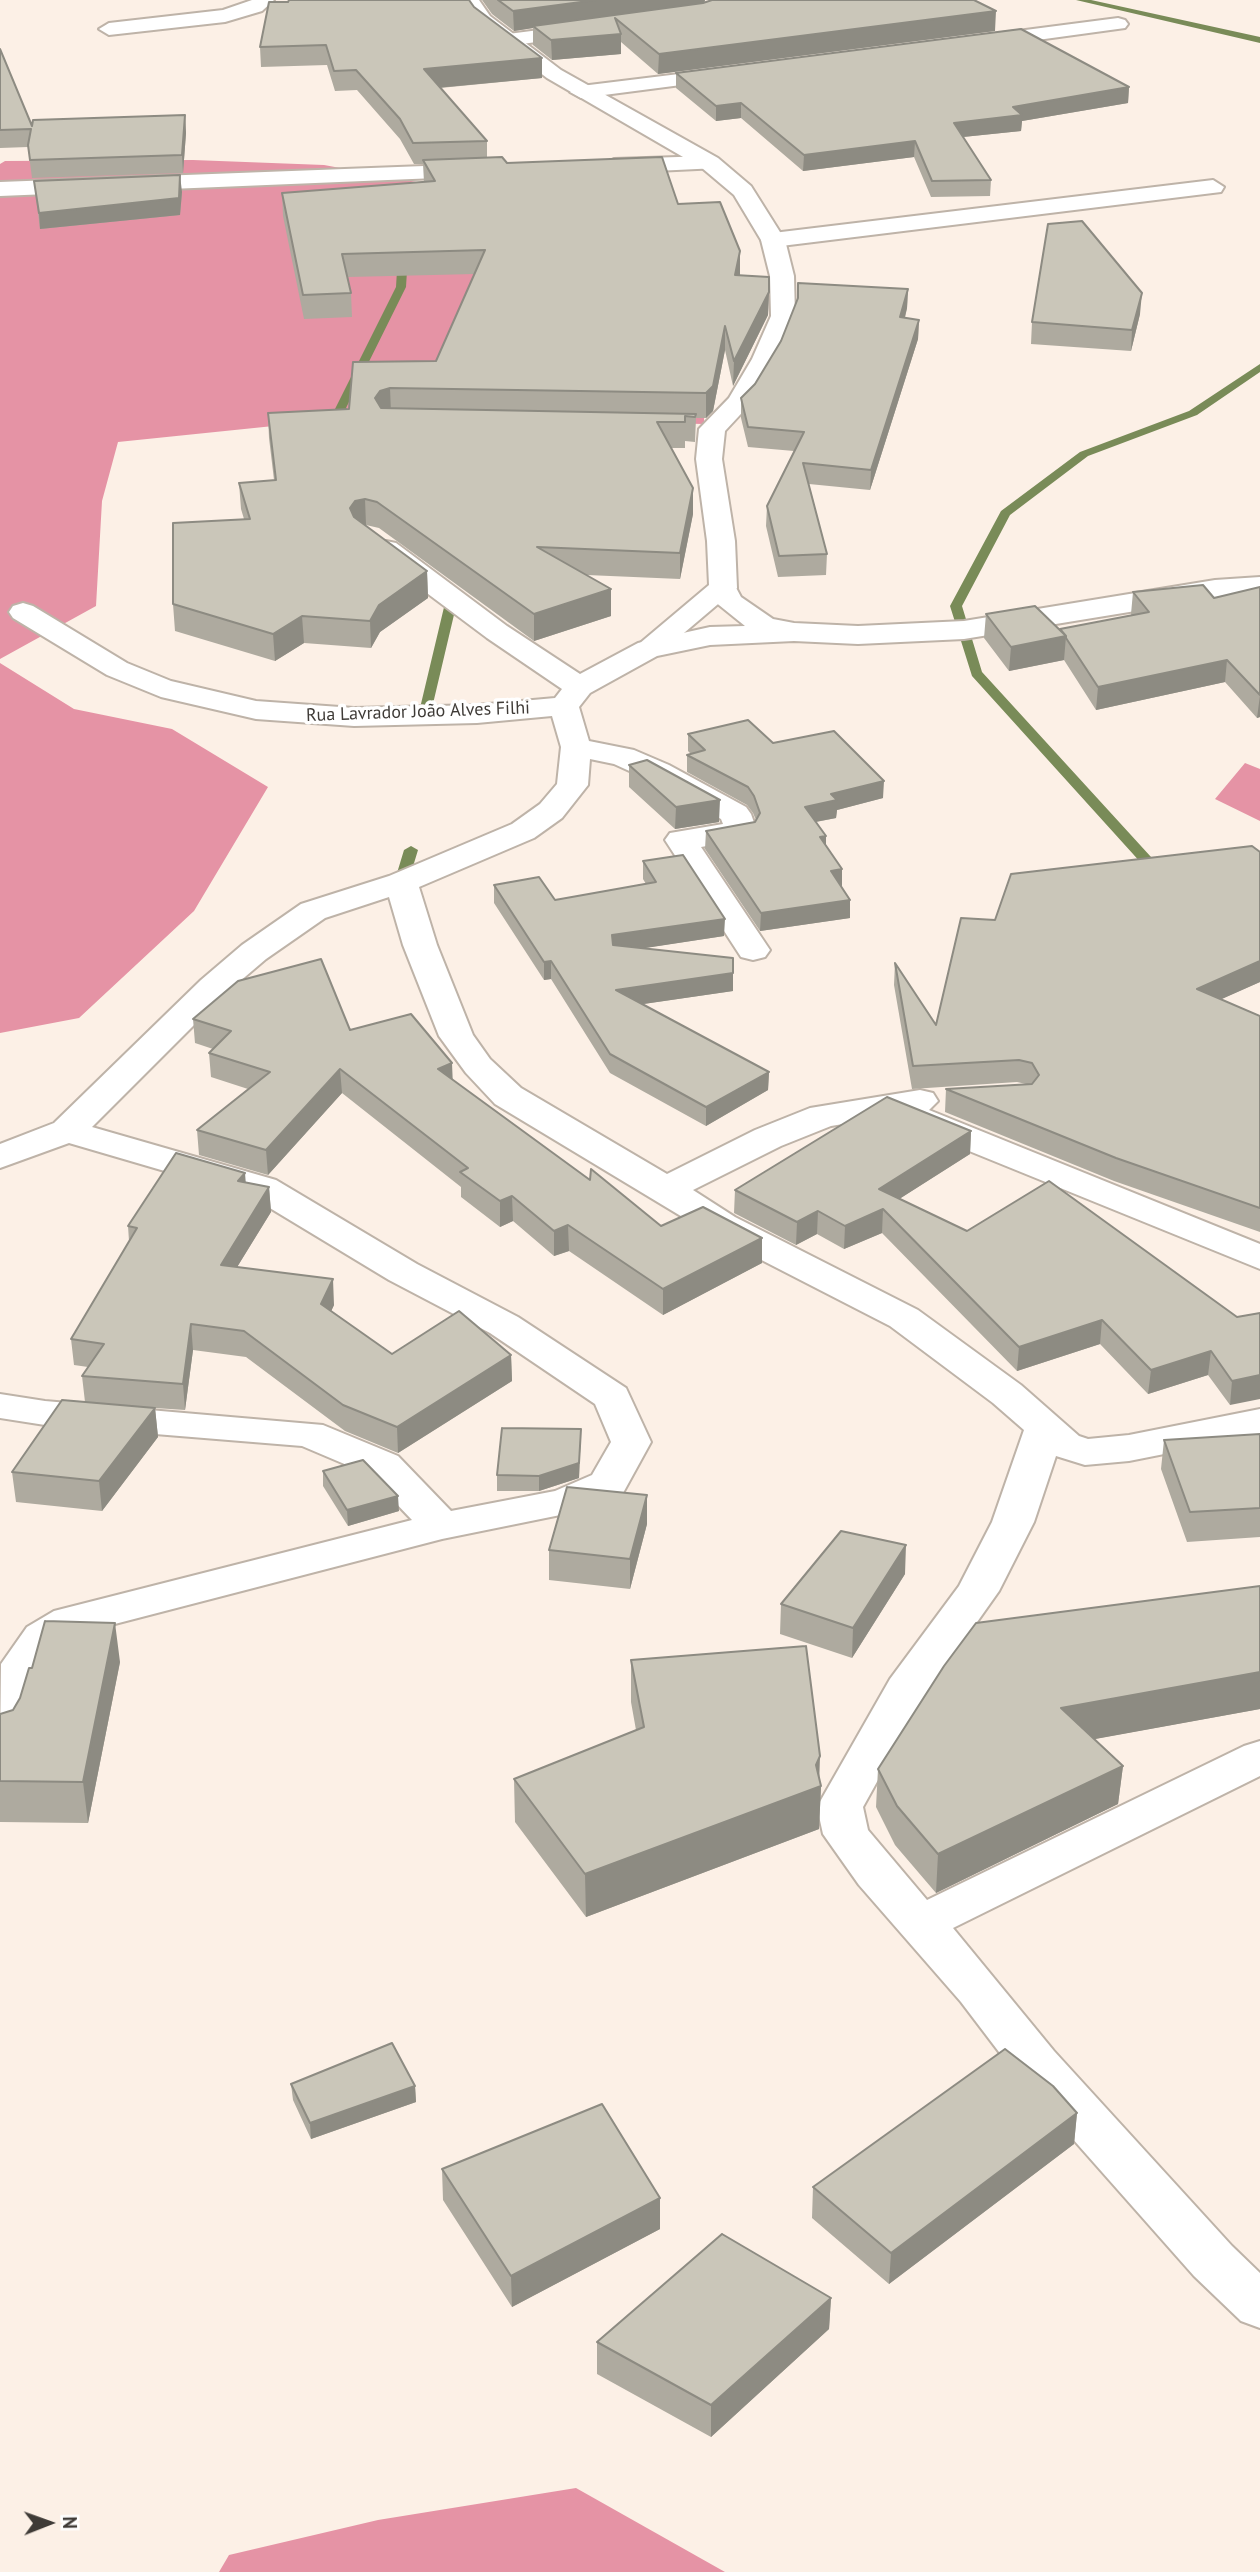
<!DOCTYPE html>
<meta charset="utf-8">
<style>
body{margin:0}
#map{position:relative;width:1260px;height:2572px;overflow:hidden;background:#fcf0e6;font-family:"PT Sans",sans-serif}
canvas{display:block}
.north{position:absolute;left:14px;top:2488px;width:70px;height:70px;-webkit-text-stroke:5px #fff;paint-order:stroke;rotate:89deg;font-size:19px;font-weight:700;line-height:28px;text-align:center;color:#3f3b37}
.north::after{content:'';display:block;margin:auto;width:24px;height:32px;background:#3f3b37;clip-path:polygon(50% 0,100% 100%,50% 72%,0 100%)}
</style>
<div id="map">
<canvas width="1260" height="2572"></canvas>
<div class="north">N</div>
</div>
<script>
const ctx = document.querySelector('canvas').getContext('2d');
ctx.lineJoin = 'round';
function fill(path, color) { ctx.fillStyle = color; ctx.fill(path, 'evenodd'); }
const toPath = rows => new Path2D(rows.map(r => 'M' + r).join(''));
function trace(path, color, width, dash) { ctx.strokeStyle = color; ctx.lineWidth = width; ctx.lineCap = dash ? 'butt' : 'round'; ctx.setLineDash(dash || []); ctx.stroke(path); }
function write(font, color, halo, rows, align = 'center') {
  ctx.font = font + ' "PT Sans",sans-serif'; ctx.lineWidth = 7; ctx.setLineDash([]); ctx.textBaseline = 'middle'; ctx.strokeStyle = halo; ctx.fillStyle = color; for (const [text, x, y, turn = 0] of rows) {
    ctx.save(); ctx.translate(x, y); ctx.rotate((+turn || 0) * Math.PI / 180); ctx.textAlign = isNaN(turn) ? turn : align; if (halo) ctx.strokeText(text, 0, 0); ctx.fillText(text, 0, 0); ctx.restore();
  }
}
const forest = toPath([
 [193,160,324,165,449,188,705,344,704,424,361,417,118,442,102,501,96,606,0,659,0,164,5,161],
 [0,663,74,709,172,729,268,787,194,911,79,1018,0,1033],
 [1245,763,1260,769,1260,821,1215,799],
 [576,2488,725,2572,219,2572,229,2555,378,2520]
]);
const stream = toPath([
 [1076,0,1091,0,1260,37,1260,43,1076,0],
 [403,251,408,254,406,287,346,408,362,423,353,425,335,409,396,287,398,254,403,251],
 [1260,364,1260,372,1197,415,1088,456,1010,515,962,606,982,672,1162,869,1162,875,1157,876,1152,875,972,676,950,606,1001,511,1080,452,1189,411,1260,364],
 [441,592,457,602,432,708,426,712,420,708,445,603,435,595,441,592],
 [411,846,418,850,408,883,406,886,396,886,394,883,404,850,411,846]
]);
const street = toPath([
 [252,0,274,0,262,11,225,22,109,35,99,29,109,23,223,10,252,0],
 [1118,18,1125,20,1128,24,1125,28,979,48,969,42,979,36,1118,18],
 [586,24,596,30,593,34,508,46,498,40,508,34,586,24],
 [728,68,735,70,738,74,735,78,581,98,570,92,581,86,728,68],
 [710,156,721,163,718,168,614,173,603,166,614,159,710,156],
 [477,164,488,171,485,176,0,196,0,182,477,164],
 [1213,180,1224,187,1221,192,773,247,765,245,761,240,765,235,773,233,1213,180],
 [386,541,396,543,507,626,580,674,638,643,710,627,745,626,714,601,709,588,713,582,723,579,733,582,741,597,773,619,794,623,858,626,964,621,1215,580,1260,577,1260,593,1215,598,964,639,858,644,794,641,710,645,657,656,590,693,579,707,589,741,634,750,669,765,746,807,751,814,757,831,752,838,701,847,770,950,765,957,753,960,741,957,665,840,670,833,723,824,721,819,647,779,614,764,590,759,588,785,562,818,534,838,419,887,437,945,473,1035,490,1059,521,1088,667,1174,755,1130,810,1108,920,1090,933,1093,938,1101,929,1110,1260,1244,1260,1269,910,1127,905,1119,909,1113,831,1126,781,1146,693,1190,735,1217,918,1310,1021,1385,1079,1436,1088,1439,1129,1435,1260,1409,1260,1435,1129,1461,1085,1465,1056,1456,1034,1522,999,1591,924,1697,863,1807,868,1830,927,1900,1244,1746,1260,1741,1260,1776,953,1928,1054,2051,1232,2246,1260,2273,1260,2328,1241,2321,1194,2276,1018,2077,961,2002,859,1885,823,1834,817,1807,890,1679,959,1586,992,1522,1024,1430,993,1403,890,1326,709,1233,495,1104,466,1073,439,1036,403,945,389,897,325,918,266,959,225,994,92,1127,276,1180,417,1264,518,1317,626,1388,651,1442,623,1493,580,1511,442,1539,84,1632,57,1647,44,1666,23,1738,16,1749,0,1753,1,1664,27,1627,54,1611,412,1520,368,1474,302,1446,45,1425,0,1418,0,1394,45,1401,323,1425,398,1456,451,1511,555,1491,592,1475,611,1442,595,1404,490,1333,389,1280,250,1196,69,1143,0,1168,0,1144,54,1123,201,980,242,945,301,904,389,876,512,824,540,804,557,784,561,747,552,716,477,723,354,726,256,719,161,697,107,675,13,618,9,612,13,606,23,603,33,606,127,663,171,681,256,701,354,708,477,705,555,698,562,689,487,638,376,555,372,549,376,543,386,541]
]);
const secondary = toPath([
 [459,0,479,0,490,16,561,70,718,158,751,186,785,240,794,276,795,316,778,359,752,402,725,431,722,459,735,541,737,588,658,655,648,658,638,655,633,649,709,585,707,541,696,459,699,429,729,398,752,359,771,316,770,276,761,240,734,195,702,168,547,78,476,24,459,0]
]);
const wall = toPath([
 [482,0,705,0,704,3,995,31,658,74,621,42,621,54,552,60,533,45,533,28,514,31,492,14],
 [474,7,542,78,440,88,487,141,487,157,678,204,739,276,769,292,768,315,733,386,725,350,713,411,706,418,696,418,695,442,685,441,685,448,671,448,693,488,693,514,680,579,587,575,611,616,534,641,379,528,366,525,365,526,427,571,428,598,380,632,371,648,304,643,275,661,175,631,173,604,244,519,241,509,239,483,274,480,269,438,268,413,349,409,436,361,475,274,348,277,351,293,352,317,304,319,283,216,282,193,424,182,423,164,414,164,400,139,357,90,335,91,327,65,261,67,260,47],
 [0,49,32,126,185,115,186,133,183,173,32,178,28,147,0,148],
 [676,73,1129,87,1128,103,1022,121,1021,131,963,137,991,180,990,196,931,197,914,157,803,171,741,118,716,121,676,88],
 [34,181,182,192,180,215,40,229],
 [798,283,908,289,907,308,905,318,919,320,918,339,870,490,809,484,827,554,826,575,778,577,766,526,767,506,794,451,748,447,741,418,741,398,755,384,781,341,797,300],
 [1140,314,1131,351,1031,344,1032,322],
 [1260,587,1260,717,1257,718,1225,682,1096,710,1064,660,1009,671,984,638,986,614,1060,630,1132,616,1131,614,1133,592,1214,598],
 [688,734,773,743,883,798,837,810,836,818,816,822,826,836,826,845,841,887,850,900,850,918,760,931,705,849,706,831,755,822,756,820,753,813,747,805,687,772,687,755,691,754,688,751],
 [629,765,719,822,675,829,629,787],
 [1260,852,1260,982,1221,999,1260,1016,1260,1232,1114,1181,945,1112,946,1089,1026,1084,1017,1082,912,1089,894,985,895,963,936,1025,995,920],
 [643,861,724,936,644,948,733,991,643,1004,769,1072,768,1090,706,1126,610,1073,551,979,544,980,494,903,494,885,555,900,646,884,643,879],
 [193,1019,350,1030,453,1080,590,1180,661,1226,762,1263,663,1315,569,1251,554,1256,513,1221,500,1227,461,1197,461,1187,342,1093,268,1175,199,1155,197,1130,248,1089,211,1077,209,1053,213,1049,195,1043],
 [971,1131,970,1154,899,1199,967,1231,1237,1317,1260,1313,1230,1405,1208,1375,1148,1394,1100,1344,1017,1371,882,1233,844,1249,817,1234,796,1245,734,1213,735,1190],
 [246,1182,269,1187,271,1212,237,1267,334,1305,331,1311,392,1354,511,1355,512,1381,398,1453,345,1431,246,1357,193,1350,185,1410,155,1408,158,1437,102,1511,16,1502,12,1472,85,1402,82,1376,88,1367,74,1365,71,1339,129,1241,128,1226],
 [581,1429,579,1478,539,1491,497,1491,497,1475],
 [1260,1434,1260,1537,1187,1542,1161,1469,1164,1440],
 [323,1471,399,1511,348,1526,323,1486],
 [647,1524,630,1589,549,1580,549,1550],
 [905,1574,852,1658,780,1634,781,1604],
 [1260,1586,1260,1709,1094,1739,1123,1766,1118,1804,936,1893,895,1845,876,1807,878,1769],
 [631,1660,819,1779,821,1786,819,1829,586,1917,515,1822,514,1779,636,1730,631,1702],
 [120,1662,88,1823,0,1822,0,1714,13,1710],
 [291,2084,415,2086,416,2102,311,2139,293,2100],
 [1077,2113,1074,2144,889,2284,812,2218,813,2187],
 [442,2169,660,2198,660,2229,512,2307,443,2200],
 [831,2298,829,2329,711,2437,597,2374,597,2342]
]);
const shadedWall = toPath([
 [596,0,705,0,704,4,533,26,533,28,514,31,513,11],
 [996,11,995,31,658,74,659,54],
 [621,34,621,54,552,60,551,40],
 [542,58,542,78,425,89,424,69],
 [1129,87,1128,103,1022,121,1021,131,953,138,954,123,1013,107],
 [741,103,741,118,716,121,716,106],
 [185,115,186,133,183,173,182,155],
 [915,141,914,157,803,171,804,155],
 [180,175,182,192,180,215,40,229,39,213],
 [740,251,740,275,735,299,735,275],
 [908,289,907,308,900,336,900,317],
 [769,292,768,315,733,386,734,361],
 [1142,293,1140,314,1131,351,1132,330],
 [919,320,918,339,870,490,871,470],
 [725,326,725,350,713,411,706,418,706,393],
 [390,388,391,413,381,415,375,398,380,391],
 [693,488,693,514,680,579,680,553],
 [365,499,366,525,356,527,350,508,355,501],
 [427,571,428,598,380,632,371,648,370,621,379,605],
 [611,589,611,616,534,641,534,614],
 [302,616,304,643,275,661,273,634],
 [1066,636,1064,660,1009,671,1011,647],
 [1227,660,1225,682,1096,710,1098,687],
 [1260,695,1260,717,1257,718],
 [884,781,883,798,837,810,836,818,804,824,805,807,831,794],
 [720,800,719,822,675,829,676,807],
 [826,836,826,853,820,837],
 [842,869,842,887,831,871],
 [850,900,850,918,760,931,761,913],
 [725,919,724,936,613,953,612,935],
 [551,961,551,979,544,980,544,962],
 [1260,961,1260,982,1195,1011,1197,989],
 [733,973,733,991,616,1008,616,990],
 [452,1063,453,1087,438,1069],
 [340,1069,342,1093,268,1175,266,1150],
 [769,1072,768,1090,706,1126,706,1107],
 [971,1131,970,1154,882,1210,883,1209,882,1233,844,1249,845,1226,879,1189],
 [245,1173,247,1198,238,1181],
 [269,1187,271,1212,223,1290,221,1265],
 [512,1196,513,1221,500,1227,500,1201],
 [818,1211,817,1234,796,1245,797,1222],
 [568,1225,569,1251,554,1256,554,1231],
 [762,1238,762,1263,663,1315,663,1289],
 [333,1279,334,1305,323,1329,321,1304],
 [1102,1320,1100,1344,1017,1371,1019,1347],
 [191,1324,193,1350,185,1410,183,1384],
 [1211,1351,1208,1375,1148,1394,1151,1370],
 [511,1355,512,1381,398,1453,397,1427],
 [1260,1375,1260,1399,1230,1405,1232,1381],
 [155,1408,158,1437,102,1511,99,1481],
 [581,1429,579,1478,539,1491,539,1476],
 [647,1495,647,1524,630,1589,630,1559],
 [398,1496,399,1511,348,1526,347,1510],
 [906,1545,905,1574,852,1658,853,1628],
 [115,1623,120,1662,88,1823,83,1782],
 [1260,1672,1260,1709,1057,1746,1061,1708],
 [820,1756,819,1787,821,1786,819,1829,586,1917,585,1874,816,1765],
 [1123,1766,1118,1804,936,1893,938,1854],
 [415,2086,416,2102,311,2139,310,2123],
 [1077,2113,1074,2144,889,2284,891,2253],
 [660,2198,660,2229,512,2307,511,2276],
 [831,2298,829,2329,711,2437,711,2405]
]);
const building = toPath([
 [289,0,469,0,474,7,542,58,424,69,487,141,413,143,400,119,356,70,334,71,326,45,260,47,269,2,288,2,289,0],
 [498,0,596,0,513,11,498,0],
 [712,0,974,0,996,11,659,54,615,18,621,34,551,40,533,26,703,3,712,0],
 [1021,29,1129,87,1013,107,1022,115,954,123,991,180,932,181,915,141,804,155,741,103,716,106,676,73,1021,29],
 [0,49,32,126,33,120,185,115,182,155,30,160,28,145,31,129,0,130,0,49],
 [502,157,507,163,662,157,678,204,720,202,740,251,735,275,769,277,769,292,734,361,725,326,713,386,706,393,390,388,380,391,375,398,381,408,696,414,695,417,685,416,685,422,657,422,693,488,680,553,537,547,611,589,534,614,377,502,365,499,355,501,350,508,354,517,427,571,379,605,370,621,302,616,273,634,173,604,173,523,250,519,239,483,276,480,268,413,349,409,353,362,436,361,485,250,342,254,351,293,303,295,282,193,435,181,423,160,502,157],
 [180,175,179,198,39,213,34,181,180,175],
 [1082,221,1142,293,1132,330,1032,322,1048,224,1082,221],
 [798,283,908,289,900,317,919,320,871,470,803,463,827,554,779,556,767,506,804,432,748,427,741,398,755,384,781,341,798,298,798,283],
 [1203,585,1214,598,1260,587,1260,695,1227,660,1098,687,1066,638,1066,636,1060,629,1149,612,1133,592,1203,585],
 [1035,606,1066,636,1011,647,986,614,1035,606],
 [748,720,773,743,834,731,884,781,831,794,837,800,805,807,826,836,820,837,842,869,831,871,850,900,761,913,706,831,755,822,760,813,754,796,748,787,687,755,705,750,688,734,748,720],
 [647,760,720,800,676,807,629,765,647,760],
 [1252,846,1260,852,1260,961,1197,989,1260,1016,1260,1208,1116,1158,946,1089,1032,1084,1039,1075,1032,1063,1019,1060,913,1066,895,963,936,1025,961,918,995,920,1011,874,1252,846],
 [683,855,725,919,612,935,613,945,733,958,733,973,616,990,769,1072,706,1107,610,1054,551,961,544,962,494,885,539,877,555,900,656,882,643,861,683,855],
 [321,959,350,1030,411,1014,452,1063,438,1069,590,1180,591,1169,661,1226,703,1207,762,1238,663,1289,568,1225,554,1231,512,1196,500,1201,460,1172,468,1168,340,1069,266,1150,197,1130,270,1072,209,1053,231,1031,193,1019,238,981,321,959],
 [887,1097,971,1131,879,1189,967,1231,1049,1181,1237,1317,1260,1313,1260,1375,1232,1381,1211,1351,1151,1370,1102,1320,1019,1347,883,1209,845,1226,818,1211,797,1222,735,1190,887,1097],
 [176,1153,245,1173,238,1181,269,1187,221,1265,333,1279,321,1304,392,1354,459,1311,511,1355,397,1427,343,1405,244,1331,191,1324,183,1384,82,1376,104,1344,71,1339,137,1228,128,1226,176,1153],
 [62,1400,155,1408,99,1481,12,1472,62,1400],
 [502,1428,581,1429,579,1463,539,1476,497,1475,502,1428],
 [1260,1434,1260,1508,1190,1512,1164,1440,1260,1434],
 [363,1460,398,1496,347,1510,323,1471,363,1460],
 [567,1487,647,1495,630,1559,549,1550,567,1487],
 [841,1531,906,1545,853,1628,781,1604,841,1531],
 [1260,1586,1260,1672,1061,1708,1123,1766,938,1854,897,1806,878,1769,944,1666,976,1623,1260,1586],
 [45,1621,115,1623,83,1782,0,1781,0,1714,13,1710,20,1698,29,1668,32,1668,45,1621],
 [806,1646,820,1756,816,1765,821,1786,585,1874,514,1779,644,1727,631,1660,806,1646],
 [392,2043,415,2086,310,2123,291,2084,392,2043],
 [1005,2049,1053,2086,1077,2113,891,2253,813,2187,1005,2049],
 [602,2104,660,2198,511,2276,442,2169,602,2104],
 [722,2234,831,2298,711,2405,597,2342,722,2234]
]);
const farStreetnames = [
 ["Rua Lavrador João Alves Filhi",418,712,-2]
];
fill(forest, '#e593a5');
fill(stream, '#798b58');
trace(street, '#beb3a8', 4);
trace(secondary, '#beb3a8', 4);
fill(street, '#fff');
fill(secondary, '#fff');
fill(wall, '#aeaa9f');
fill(shadedWall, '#8d8b82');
fill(building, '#cac6b9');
trace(building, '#8d8b82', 2);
write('18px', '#3f3b37', '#fff', farStreetnames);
</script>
